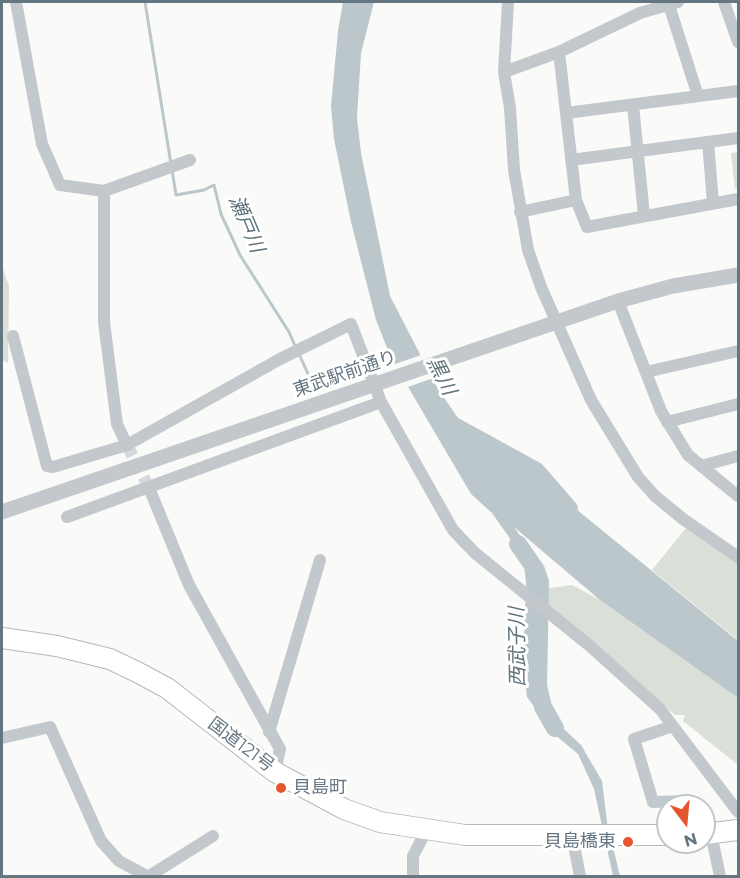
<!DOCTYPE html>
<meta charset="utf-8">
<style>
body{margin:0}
#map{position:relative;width:740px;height:878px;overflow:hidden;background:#fafaf8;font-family:Montserrat,sans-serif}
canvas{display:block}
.frame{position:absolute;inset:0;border:3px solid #657683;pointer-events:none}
.north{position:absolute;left:656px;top:794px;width:60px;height:60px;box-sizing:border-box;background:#fff;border:2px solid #c1c8cd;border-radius:50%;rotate:164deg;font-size:16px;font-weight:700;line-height:24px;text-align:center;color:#657683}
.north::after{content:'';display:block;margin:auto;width:21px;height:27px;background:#e4572e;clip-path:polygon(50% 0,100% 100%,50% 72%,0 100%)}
</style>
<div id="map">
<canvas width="740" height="878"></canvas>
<div class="frame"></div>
<div class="north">N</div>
</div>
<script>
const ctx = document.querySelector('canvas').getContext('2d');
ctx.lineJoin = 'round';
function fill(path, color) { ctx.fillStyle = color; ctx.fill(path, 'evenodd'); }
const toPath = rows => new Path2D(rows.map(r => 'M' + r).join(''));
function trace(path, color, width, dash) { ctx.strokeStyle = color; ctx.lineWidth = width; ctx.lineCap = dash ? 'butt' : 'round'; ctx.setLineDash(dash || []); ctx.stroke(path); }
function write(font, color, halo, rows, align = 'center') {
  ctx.font = font + ' Montserrat,"Noto Sans JP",sans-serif'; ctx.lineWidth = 6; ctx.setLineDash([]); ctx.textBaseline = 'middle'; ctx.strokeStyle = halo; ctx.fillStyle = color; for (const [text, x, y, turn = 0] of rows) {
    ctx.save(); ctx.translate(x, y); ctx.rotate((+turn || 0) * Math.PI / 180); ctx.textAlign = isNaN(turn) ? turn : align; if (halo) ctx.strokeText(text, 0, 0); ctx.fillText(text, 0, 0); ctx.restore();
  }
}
const green = toPath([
 [736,142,738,142,738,188,735,189,731,153,738,152],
 [2,266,9,286,8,363,2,360],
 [686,528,738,561,738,640,652,570],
 [572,585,600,600,738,698,738,765,683,721,685,715,675,715,540,600,543,589]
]);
const water = toPath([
 [343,2,374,2,361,53,357,118,361,153,390,296,438,389,474,441,533,474,738,641,738,698,600,600,514,527,526,544,536,581,531,620,534,692,551,717,581,745,602,781,607,822,620,876,613,876,594,789,578,754,554,734,527,697,523,663,526,582,523,557,492,513,471,494,391,358,376,320,351,222,334,139,331,106,338,31]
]);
const pier = toPath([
 [424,354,436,377,405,388,392,365]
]);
const stream = toPath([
 [145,2,171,164],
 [172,170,176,195,204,190,214,185,221,214,240,255,289,332,296,348],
 [299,354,313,385]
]);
const river = toPath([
 [452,425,536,471,569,509],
 [518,544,536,570,540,582,538,686,543,707,555,728]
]);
const minorTunnel = toPath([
 [127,445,149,488]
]);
const minor = toPath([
 [16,2,42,144,60,185,104,191,190,160],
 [508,2,504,72,510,108,514,170,528,250,541,287,591,400,638,477,655,496,683,519,738,557],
 [668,2,698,96],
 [724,2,738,42],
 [559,52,576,200,587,227,738,199],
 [504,72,559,52,640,13,678,2],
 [633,105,644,215],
 [566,113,738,91],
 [708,142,713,203],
 [571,160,738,138],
 [104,191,104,322,117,424,127,445],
 [520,212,576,200],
 [618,301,661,411,688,455,738,496],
 [13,336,47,466,53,467,127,445,280,359,351,324,381,402,453,530,475,553,590,646,660,709,738,812],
 [646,372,738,351],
 [667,422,738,404],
 [701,466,738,456],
 [149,488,189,585,280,749,275,772],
 [67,517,381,402],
 [673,726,634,739,653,802,688,801,690,806],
 [269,732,320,560],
 [2,738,50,727,101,841,119,861,147,876],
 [711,834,720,876],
 [572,835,580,876],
 [149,876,213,836],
 [413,876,413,856,426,831]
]);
const tertiary = toPath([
 [2,512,618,301,673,286,738,275]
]);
const trunk = toPath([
 [2,638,57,646,110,659,137,672,167,688,275,772,344,809,380,822,465,835,668,835],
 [704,834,738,830]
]);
const markers = [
 [281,788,6,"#e4572e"],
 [628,842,6,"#e4572e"]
];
const streetNames = [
 ["東武駅前通り",345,374,-19],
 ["国道121号",241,745,37]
];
const poiNames = [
 ["貝島町",293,788],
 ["貝島橋東",616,842,"right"]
];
const waterNames = [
 ["瀬戸川",246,224,67],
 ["黒川",441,376,63],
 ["西武子川",518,647,-91]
];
fill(green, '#dadfd7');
fill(water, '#bbc7cb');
fill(pier, '#fafaf8');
trace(stream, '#bbc7cb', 3);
trace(river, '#bbc7cb', 18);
trace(minorTunnel, '#d5d9db', 12, [12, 6]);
trace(trunk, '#b4b9bd', 22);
trace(minor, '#c3c8cc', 12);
trace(tertiary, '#c3c8cc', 15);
trace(trunk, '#fff', 20);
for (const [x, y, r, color] of markers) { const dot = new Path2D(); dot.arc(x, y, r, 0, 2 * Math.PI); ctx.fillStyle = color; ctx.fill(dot); trace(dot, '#fff', 2); }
write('18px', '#657683', '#fff', streetNames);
write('18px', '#657683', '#fff', poiNames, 'left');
write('italic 20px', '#60757c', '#fff', waterNames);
</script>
